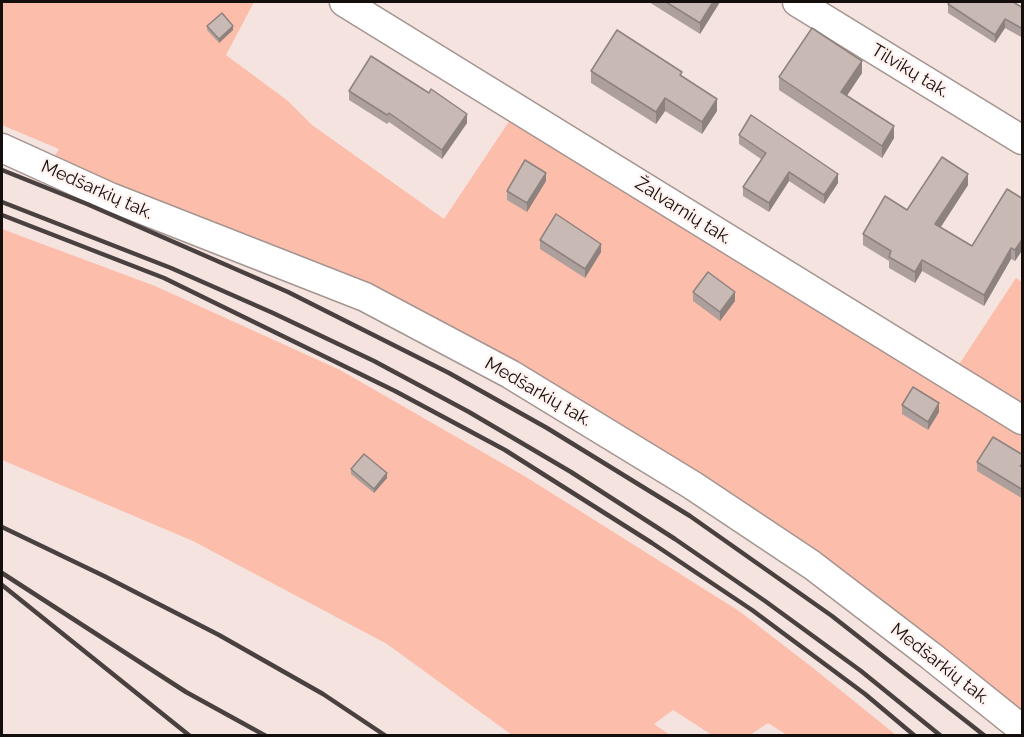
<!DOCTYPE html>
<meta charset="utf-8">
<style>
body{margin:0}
#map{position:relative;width:1024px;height:737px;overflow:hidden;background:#f4e3de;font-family:Raleway,sans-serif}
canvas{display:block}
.frame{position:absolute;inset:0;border:3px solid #140e0d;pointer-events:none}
</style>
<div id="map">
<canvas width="1024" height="737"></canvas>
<div class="frame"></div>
</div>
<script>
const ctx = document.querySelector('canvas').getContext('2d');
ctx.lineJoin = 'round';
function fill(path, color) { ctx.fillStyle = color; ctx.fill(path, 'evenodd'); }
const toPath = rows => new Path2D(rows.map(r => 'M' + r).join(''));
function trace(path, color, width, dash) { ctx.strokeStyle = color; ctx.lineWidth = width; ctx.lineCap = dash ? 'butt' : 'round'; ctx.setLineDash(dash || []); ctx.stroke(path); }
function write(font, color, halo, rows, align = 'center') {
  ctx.font = font + ' Raleway,sans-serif'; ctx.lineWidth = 4.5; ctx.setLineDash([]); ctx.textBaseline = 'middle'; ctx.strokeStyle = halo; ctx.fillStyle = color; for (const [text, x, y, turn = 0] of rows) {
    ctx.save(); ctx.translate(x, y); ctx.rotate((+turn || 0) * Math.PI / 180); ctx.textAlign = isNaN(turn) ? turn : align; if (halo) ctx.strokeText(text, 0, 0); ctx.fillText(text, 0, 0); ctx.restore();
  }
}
const green = toPath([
 [2,2,254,2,226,55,288,101,312,125,444,219,510,120,1022,424,1022,715,483,347,50,164,59,149,2,125],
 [2,229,155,286,340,370,526,477,739,611,813,668,896,735,787,735,768,723,750,735,712,735,673,710,654,724,670,735,512,735,387,644,193,541,2,460],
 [1016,278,1022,282,1022,409,956,369]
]);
const street = toPath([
 [344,2,1022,420],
 [797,2,1022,140],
 [2,148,110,197,365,297,510,374,692,485,812,565,931,656,1022,729]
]);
const rail = toPath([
 [2,170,87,204,288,292,449,373,547,428,690,516,832,616,985,736],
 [2,202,171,268,273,313,374,361,469,412,571,472,675,539,765,601,861,671,941,736],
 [2,215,164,278,395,391,505,450,652,543,752,610,865,694,915,736],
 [2,527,104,576,219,635,323,694,386,736],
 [2,573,186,692,266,736],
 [2,585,190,736]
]);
const wall = toPath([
 [649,2,720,2,700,34],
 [948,4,1023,8,1023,38,1005,28,995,43,948,13],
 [207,26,233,30,219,43,207,30],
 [591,71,682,77,717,111,702,134,665,111,656,124,591,83],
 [862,73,847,96,894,138,882,158,779,90,779,77],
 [349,91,467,123,442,159,389,122,387,124,349,100],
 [739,135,838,183,824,204,789,181,769,212,743,196,743,187,761,159,739,144],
 [546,181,527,212,507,200,507,191],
 [968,185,940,228,972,246,1023,199,1023,249,1015,261,1011,259,984,306,922,271,915,283,889,268,889,261,863,245,863,234,907,210],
 [540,240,601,252,585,278,540,249],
 [693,292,735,301,720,321,693,301],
 [902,405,939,412,928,430,902,414],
 [1023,455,1023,499,977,471,977,462],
 [351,469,387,478,374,493,351,474],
 [1023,516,1023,528,1021,527,1021,518]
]);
const shadedWall = toPath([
 [713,2,720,2,700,34,700,23],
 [1005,19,1005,28,995,43,995,35],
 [233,26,233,30,219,43,219,39],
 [862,61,862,73,841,104,841,92],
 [665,98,665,111,656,124,656,112],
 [717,99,717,111,702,134,702,122],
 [467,114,467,123,442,159,442,150],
 [894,126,894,138,882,158,882,146],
 [789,172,789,181,769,212,769,203],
 [546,173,546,181,527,212,527,203],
 [838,174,838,183,824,204,824,195],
 [968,174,968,185,935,236,935,224],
 [1023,238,1023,249,1015,261,1015,250],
 [601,244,601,252,585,278,585,269],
 [1011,248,1011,259,984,306,984,295],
 [922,260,922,271,915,283,915,272],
 [735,292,735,301,720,321,720,312],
 [939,403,939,412,928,430,928,422],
 [387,473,387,478,374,493,374,489]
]);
const building = toPath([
 [666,2,713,2,700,23,666,2],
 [950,2,1013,2,1023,8,1023,29,1005,19,995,35,948,4,950,2],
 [222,13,233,26,219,39,207,26,222,13],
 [812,28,862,61,841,92,894,126,882,146,779,77,812,28],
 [617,30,682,72,680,75,717,99,702,122,665,98,656,112,591,71,617,30],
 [371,56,429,93,431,89,467,114,442,150,389,113,387,115,349,91,371,56],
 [751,115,838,174,824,195,789,172,769,203,743,187,766,153,739,135,751,115],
 [942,157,968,174,935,224,972,246,1007,189,1023,199,1023,238,1015,250,1011,248,984,295,922,260,915,272,889,257,891,251,863,234,885,196,907,210,942,157],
 [525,160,546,173,527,203,507,191,525,160],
 [556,214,601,244,585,269,540,240,556,214],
 [708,272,735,292,720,312,693,292,708,272],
 [913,387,939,403,928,422,902,405,913,387],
 [993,437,1023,455,1023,463,1020,466,1023,468,1023,490,977,462,993,437],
 [364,454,387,473,374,489,351,469,364,454]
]);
const streetNames = [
 ["Tilvikų tak.",910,71,31],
 ["Medšarkių tak.",97,190,24],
 ["Žalvarnių tak.",683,211,32],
 ["Medšarkių tak.",538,392,30],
 ["Medšarkių tak.",940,664,38]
];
fill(green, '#fcbdab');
trace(street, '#a59590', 31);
trace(street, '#fff', 28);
trace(rail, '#49403f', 4.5);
fill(wall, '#ad9f9b');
fill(shadedWall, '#8d827e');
fill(building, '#c9b9b4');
trace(building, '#8d827e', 1.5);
write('18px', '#140e0d', '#fff1ed', streetNames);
</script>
